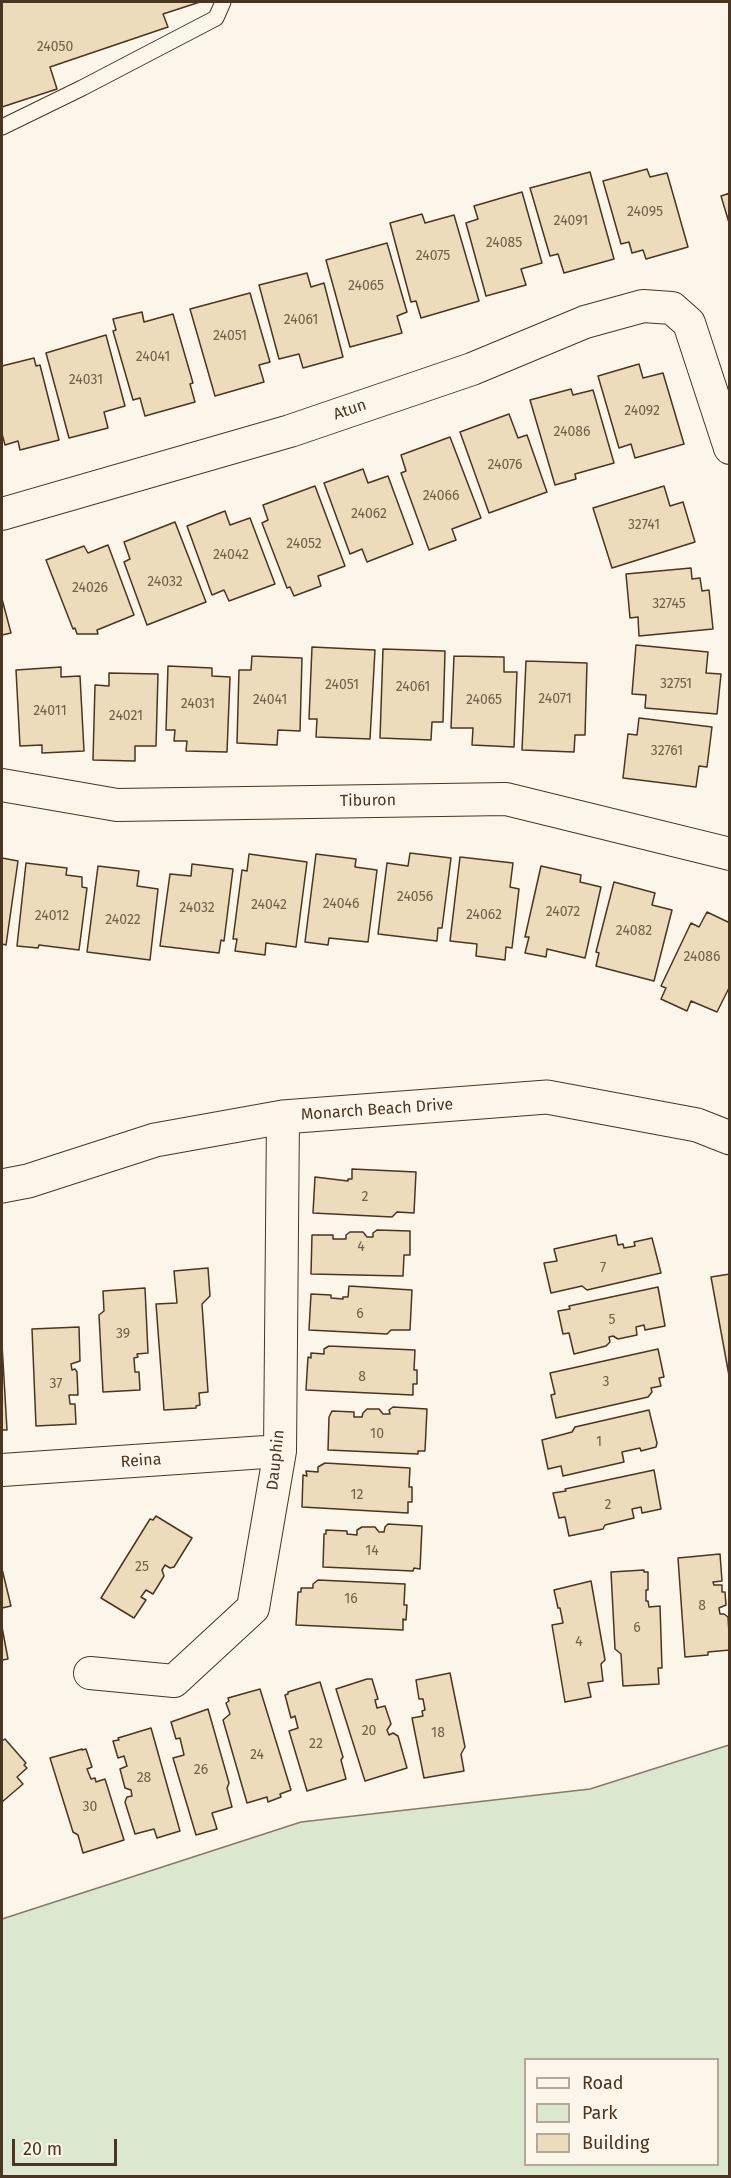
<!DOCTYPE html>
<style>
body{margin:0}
#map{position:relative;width:731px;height:2178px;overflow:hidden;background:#fbf6e9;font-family:"Fira Sans",sans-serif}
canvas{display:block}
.frame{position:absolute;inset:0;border:3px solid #4a3520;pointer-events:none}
.legend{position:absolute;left:524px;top:2058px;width:195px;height:108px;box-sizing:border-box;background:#fbf6e9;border:2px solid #b4a999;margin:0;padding:8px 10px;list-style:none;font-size:18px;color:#4a3520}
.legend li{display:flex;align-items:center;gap:12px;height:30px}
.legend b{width:30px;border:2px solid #b4a999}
.scale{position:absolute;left:12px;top:2139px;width:105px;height:27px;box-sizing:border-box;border:3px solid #4a3520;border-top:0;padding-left:8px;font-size:18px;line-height:21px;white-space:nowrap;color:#4a3520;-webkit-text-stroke:4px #fbf6e9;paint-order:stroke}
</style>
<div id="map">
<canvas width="731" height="2178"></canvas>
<div class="frame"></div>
<ul class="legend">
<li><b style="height:8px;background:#fbf6e9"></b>Road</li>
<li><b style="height:16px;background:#dce7d0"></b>Park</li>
<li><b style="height:16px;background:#ecdcbc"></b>Building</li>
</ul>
<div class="scale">20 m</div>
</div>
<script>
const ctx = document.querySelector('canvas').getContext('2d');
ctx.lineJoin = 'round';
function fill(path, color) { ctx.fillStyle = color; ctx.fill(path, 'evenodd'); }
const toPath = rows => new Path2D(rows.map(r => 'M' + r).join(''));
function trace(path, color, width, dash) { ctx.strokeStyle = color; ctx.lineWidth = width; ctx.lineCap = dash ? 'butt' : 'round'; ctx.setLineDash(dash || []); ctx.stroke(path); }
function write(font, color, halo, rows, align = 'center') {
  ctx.font = font + ' "Fira Sans",sans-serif'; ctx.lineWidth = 4.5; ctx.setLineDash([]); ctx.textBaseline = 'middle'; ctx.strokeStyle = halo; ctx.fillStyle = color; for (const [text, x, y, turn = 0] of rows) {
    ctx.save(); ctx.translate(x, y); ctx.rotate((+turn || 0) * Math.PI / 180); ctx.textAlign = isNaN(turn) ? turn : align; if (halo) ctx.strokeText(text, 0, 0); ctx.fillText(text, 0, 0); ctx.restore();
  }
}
const green = toPath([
 [729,1745,729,2176,2,2176,2,1919,301,1822,590,1789,729,1745],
 [526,2060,718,2060,718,2164,526,2164,526,2060]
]);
const building = toPath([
 [2,2,200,2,163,14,168,27,50,67,57,89,2,107,2,2],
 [647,169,650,177,667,173,688,247,646,259,643,250,632,253,629,242,621,244,603,181,647,169],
 [590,172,614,259,564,273,558,254,550,256,530,188,590,172],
 [522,192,542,263,521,269,526,285,486,296,466,223,478,219,474,206,522,192],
 [730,193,730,226,721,196,730,193],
 [422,214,425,223,454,215,479,301,421,318,416,301,411,302,390,223,422,214],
 [387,243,407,312,397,316,402,333,350,347,326,260,387,243],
 [307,273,311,287,324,283,343,357,303,368,299,354,279,359,259,285,307,273],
 [250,293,270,362,259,365,264,382,215,396,190,309,250,293],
 [142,312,144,322,173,314,193,383,190,384,195,402,145,416,140,398,133,400,113,331,116,330,113,319,142,312],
 [106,335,125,406,104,412,108,428,69,438,46,353,106,335],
 [34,358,36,366,40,365,59,440,20,450,18,441,5,445,2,434,2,366,34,358],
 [639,364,643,378,663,373,684,444,635,458,631,444,619,448,598,376,639,364],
 [571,389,573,395,593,390,614,463,575,474,576,479,555,485,530,400,571,389],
 [509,414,518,438,527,435,547,492,489,513,460,432,509,414],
 [450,437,481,518,452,529,456,540,429,550,401,473,406,471,401,455,450,437],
 [363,469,368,483,388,476,413,544,367,562,362,549,350,554,324,483,363,469],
 [315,486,345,566,318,576,321,586,294,596,290,587,287,588,262,523,268,520,263,505,315,486],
 [664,486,670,506,683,502,695,542,612,568,593,508,664,486],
 [225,511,230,525,250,518,275,584,229,601,224,590,212,595,187,526,225,511],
 [175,522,206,602,147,625,124,562,130,559,124,542,175,522],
 [108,545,134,615,97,630,98,634,77,634,75,628,73,629,46,560,84,546,88,553,108,545],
 [691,568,692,579,700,578,702,591,709,590,713,629,639,636,638,617,630,618,626,574,691,568],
 [2,599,11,633,2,635,2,599],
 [636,645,708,652,706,673,721,674,717,714,645,708,646,695,632,694,636,645],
 [312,647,375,650,370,739,316,737,317,719,309,719,312,647],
 [383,649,445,651,443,722,432,722,431,740,380,738,383,649],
 [252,656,302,658,300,731,278,730,277,745,237,743,239,670,251,670,252,656],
 [454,656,504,657,504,672,517,672,514,747,472,745,473,728,451,728,454,656],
 [526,661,587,663,585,735,575,735,574,752,522,750,526,661],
 [168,666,212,668,212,676,230,677,227,752,186,751,187,741,174,741,175,730,166,730,168,666],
 [61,667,61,677,80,676,84,751,42,753,42,745,20,746,16,670,61,667],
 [109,673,158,674,156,746,135,746,135,761,93,760,95,685,109,686,109,673],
 [639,718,712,727,707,767,699,766,696,787,623,778,628,734,637,735,639,718],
 [410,853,451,858,442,928,438,928,437,941,378,934,387,863,408,866,410,853],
 [249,854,307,862,296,947,266,943,265,955,235,951,237,939,233,939,242,870,247,871,249,854],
 [316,854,356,859,355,867,377,870,368,942,329,938,328,945,305,942,316,854],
 [460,857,513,863,510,887,519,889,512,948,506,947,505,960,476,956,477,944,450,941,460,857],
 [2,858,18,861,6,945,2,944,2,858],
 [26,863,67,868,66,875,82,877,82,887,87,888,79,950,39,945,38,948,17,946,26,863],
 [192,864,233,869,224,941,221,940,219,953,160,946,170,874,191,876,192,864],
 [98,866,139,871,137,886,158,889,150,960,87,952,98,866],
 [541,866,581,875,580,882,601,887,585,958,547,949,546,957,525,953,529,937,525,937,541,866],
 [614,882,655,893,652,905,672,910,654,981,596,966,599,953,596,952,614,882],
 [707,912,730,923,730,986,717,1012,691,1001,687,1011,661,999,666,988,661,986,691,923,699,927,707,912],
 [352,1169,416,1172,414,1213,397,1212,392,1217,313,1213,315,1177,348,1181,348,1179,352,1179,352,1169],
 [377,1230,410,1231,410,1255,404,1255,403,1276,311,1274,312,1235,333,1235,333,1239,346,1239,346,1235,350,1232,363,1232,367,1237,373,1237,373,1233,377,1230],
 [616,1235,618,1245,623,1244,624,1248,635,1246,634,1242,652,1238,661,1273,587,1290,582,1286,551,1293,544,1263,557,1261,554,1249,616,1235],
 [208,1268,210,1296,202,1304,208,1392,199,1393,200,1405,196,1406,196,1408,164,1410,156,1304,177,1303,174,1271,208,1268],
 [730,1274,730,1381,711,1277,730,1274],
 [349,1286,412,1290,410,1330,391,1330,387,1334,309,1330,311,1294,331,1295,331,1298,343,1299,343,1297,348,1297,349,1286],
 [658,1287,665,1326,645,1330,644,1325,636,1327,637,1335,618,1339,613,1336,609,1337,610,1342,606,1346,574,1354,569,1333,563,1334,558,1311,570,1309,569,1306,658,1287],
 [145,1288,148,1353,137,1354,138,1357,134,1358,135,1372,139,1372,140,1390,103,1392,99,1315,104,1311,103,1291,145,1288],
 [79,1327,80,1361,71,1364,72,1370,75,1369,77,1372,78,1395,69,1395,70,1404,75,1404,76,1424,36,1426,32,1329,79,1327],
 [2,1344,7,1430,2,1430,2,1344],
 [329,1346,415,1350,414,1370,417,1370,417,1384,413,1384,413,1395,306,1390,308,1357,311,1358,311,1353,324,1354,324,1349,329,1346],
 [658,1349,664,1377,659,1378,661,1386,651,1388,652,1392,648,1397,556,1418,551,1395,555,1394,550,1373,658,1349],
 [393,1407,427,1409,425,1451,418,1451,418,1454,328,1450,329,1417,332,1411,354,1412,354,1417,362,1417,363,1413,367,1409,379,1409,383,1414,390,1414,389,1410,393,1407],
 [649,1410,657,1443,656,1447,641,1451,640,1448,622,1452,624,1462,563,1476,561,1466,548,1469,542,1440,572,1432,575,1427,649,1410],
 [325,1463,410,1468,409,1487,412,1487,412,1502,408,1502,408,1513,302,1507,303,1475,307,1476,306,1471,318,1472,318,1467,325,1463],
 [654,1470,661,1509,642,1513,641,1507,632,1509,634,1518,605,1525,603,1529,569,1536,565,1517,559,1518,553,1493,566,1491,565,1489,654,1470],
 [156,1516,192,1538,174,1567,170,1568,165,1565,162,1570,164,1576,153,1594,146,1590,141,1597,146,1600,134,1618,101,1598,150,1519,153,1520,156,1516],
 [388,1524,422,1526,420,1569,414,1568,413,1571,323,1567,324,1534,326,1534,326,1530,347,1531,347,1534,357,1535,357,1530,362,1527,375,1527,379,1532,384,1532,385,1527,388,1524],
 [720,1554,722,1581,713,1582,714,1585,722,1585,722,1592,725,1592,726,1605,719,1608,720,1614,724,1614,728,1617,730,1650,708,1652,708,1655,685,1657,678,1558,720,1554],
 [2,1569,11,1606,2,1608,2,1569],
 [644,1570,644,1572,648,1572,648,1590,646,1590,646,1601,648,1601,649,1607,660,1606,662,1668,658,1668,659,1684,623,1686,621,1654,615,1649,611,1572,644,1570],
 [318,1580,405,1584,404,1605,407,1605,406,1620,403,1619,403,1630,296,1625,298,1592,301,1592,301,1588,313,1588,313,1584,318,1580],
 [591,1581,605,1660,601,1664,603,1681,588,1683,591,1697,565,1702,552,1625,563,1623,560,1608,558,1608,554,1590,591,1581],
 [2,1627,8,1659,2,1660,2,1627],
 [450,1673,465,1747,461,1754,464,1771,424,1778,412,1718,423,1716,422,1711,425,1710,423,1699,419,1699,416,1680,450,1673],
 [367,1679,372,1679,378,1699,375,1700,377,1708,385,1706,391,1724,387,1730,389,1735,393,1733,398,1736,407,1768,365,1781,336,1689,367,1679],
 [320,1682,343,1757,341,1760,346,1779,307,1791,289,1731,298,1728,295,1716,291,1718,285,1695,288,1694,288,1692,320,1682],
 [260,1689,291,1790,280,1794,281,1797,268,1802,267,1797,247,1803,223,1720,230,1714,226,1703,229,1701,228,1698,260,1689],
 [208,1709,229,1783,227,1788,232,1807,212,1813,217,1829,196,1835,173,1758,184,1755,180,1738,176,1739,171,1722,208,1709],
 [151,1728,180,1831,157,1838,154,1829,135,1834,125,1802,127,1797,132,1796,131,1790,125,1788,120,1769,127,1766,124,1756,118,1758,113,1741,119,1740,118,1738,151,1728],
 [5,1739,26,1763,24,1765,27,1768,17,1777,23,1784,2,1802,2,1741,5,1739],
 [82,1749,82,1750,86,1749,92,1767,87,1769,91,1779,95,1778,96,1782,105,1779,124,1840,83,1853,78,1835,73,1832,50,1758,82,1749]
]);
const service = toPath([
 [2,127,82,88,216,18,223,2]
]);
const minor = toPath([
 [2,514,290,431,472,369,585,322,643,306,672,308,689,323,730,448],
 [2,785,117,805,506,799,730,854],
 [2,1470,280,1451],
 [90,1673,174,1681,253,1608,280,1451,283,1117]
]);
const tertiary = toPath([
 [2,1186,28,1181,155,1140,283,1117,547,1097,697,1125,730,1138]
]);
const numberNames = [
 ["24050",55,47],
 ["24095",645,212],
 ["24091",571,221],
 ["24085",504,243],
 ["24075",433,256],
 ["24065",366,286],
 ["24061",301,320],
 ["24051",230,336],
 ["24041",153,357],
 ["24031",86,380],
 ["24092",642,411],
 ["24086",572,432],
 ["24076",505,465],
 ["24066",441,496],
 ["24062",369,514],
 ["32741",644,525],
 ["24052",304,544],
 ["24042",231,555],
 ["24032",165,582],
 ["24026",90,588],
 ["32745",669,604],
 ["32751",676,684],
 ["24051",342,685],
 ["24061",413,687],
 ["24071",555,699],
 ["24041",270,700],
 ["24065",484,700],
 ["24031",198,704],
 ["24011",50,711],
 ["24021",126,716],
 ["32761",667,751],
 ["24056",415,897],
 ["24046",341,904],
 ["24042",269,905],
 ["24032",197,908],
 ["24072",563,912],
 ["24062",484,915],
 ["24012",52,916],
 ["24022",123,920],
 ["24082",634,931],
 ["24086",702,957],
 ["2",365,1197],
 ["4",361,1247],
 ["7",603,1268],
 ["6",360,1314],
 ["5",612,1320],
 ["39",123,1334],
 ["8",362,1377],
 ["3",606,1382],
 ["37",56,1384],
 ["10",377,1434],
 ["1",599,1442],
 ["12",357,1495],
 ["2",608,1505],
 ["14",372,1551],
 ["25",142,1567],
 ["16",351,1599],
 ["8",702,1606],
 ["6",637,1628],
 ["4",579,1642],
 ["20",369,1731],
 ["18",438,1733],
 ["22",316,1744],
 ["24",257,1755],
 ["26",201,1770],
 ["28",144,1778],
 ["30",90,1807]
];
const streetNames = [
 ["Atun",350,410,-19],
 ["Tiburon",368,801,-1],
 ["Monarch Beach Drive",377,1110,-4],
 ["Dauphin",276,1460,-84],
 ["Reina",141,1461,-4]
];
fill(green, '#dce7d0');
trace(green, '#887966', 1.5);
fill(building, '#ecdcbc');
trace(building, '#4a3520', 1.5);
trace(service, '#4a3520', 17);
trace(minor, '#4a3520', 34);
trace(tertiary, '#4a3520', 35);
trace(service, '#fbf6e9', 15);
trace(minor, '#fbf6e9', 32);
trace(tertiary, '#fbf6e9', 33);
write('14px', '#725f47', null, numberNames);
write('16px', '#4a3520', '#fbf6e9', streetNames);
</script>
